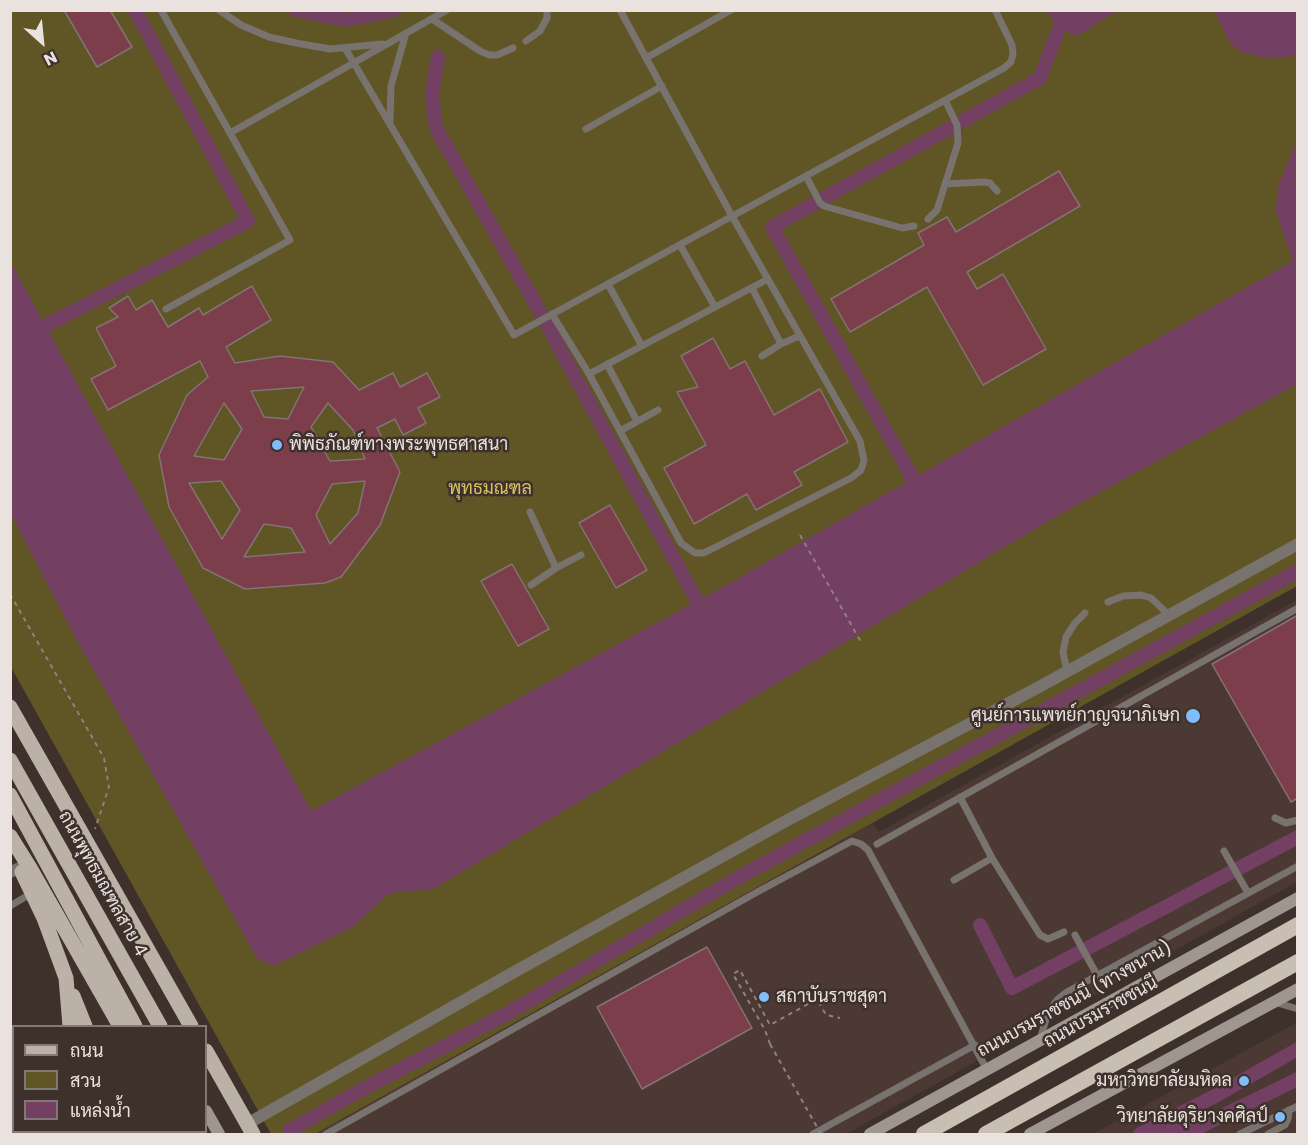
<!DOCTYPE html>
<meta charset="utf-8">
<style>
body{margin:0}
#map{position:relative;width:1308px;height:1145px;overflow:hidden;background:#3e312c;font-family:Poppins,Sarabun,sans-serif}
canvas{display:block}
.frame{position:absolute;inset:0;border:12px solid #eae2df;pointer-events:none}
.legend{position:absolute;left:12px;top:1025px;width:195px;height:108px;box-sizing:border-box;background:#3e312c;border:2px solid #837874;margin:0;padding:8px 10px;list-style:none;font-size:18px;color:#eae2df}
.legend li{display:flex;align-items:center;gap:12px;height:30px}
.legend b{width:30px;border:2px solid #837874}
.north{position:absolute;left:12px;top:12px;width:60px;height:60px;-webkit-text-stroke:4px #3e312c;paint-order:stroke;rotate:153deg;font-size:16px;font-weight:700;line-height:24px;text-align:center;color:#eae2df}
.north::after{content:'';display:block;margin:auto;width:21px;height:27px;background:#eae2df;clip-path:polygon(50% 0,100% 100%,50% 72%,0 100%)}
</style>
<div id="map">
<canvas width="1308" height="1145"></canvas>
<div class="frame"></div>
<ul class="legend">
<li><b style="height:8px;background:#bbb1a7"></b>ถนน</li>
<li><b style="height:16px;background:#5f5525"></b>สวน</li>
<li><b style="height:16px;background:#734064"></b>แหล่งน้ำ</li>
</ul>
<div class="north">N</div>
</div>
<script>
const g = document.querySelector('canvas').getContext('2d');
g.lineJoin = 'round';
function paint(path, color) {
  g.fillStyle = color;
  g.fill(path, 'evenodd');
}
function poly(rows) {
  const path = new Path2D();
  for (const r of rows) {
    path.moveTo(r[0], r[1]);
    for (let i = 2; i < r.length; i += 2) path.lineTo(r[i], r[i + 1]);
  }
  return path;
}
function trace(path, color, width, dash) {
  g.strokeStyle = color;
  g.lineWidth = width;
  g.lineCap = dash ? 'butt' : 'round';
  g.setLineDash(dash || []);
  g.stroke(path);
}
function label(font, color, halo, rows, align = 'center') {
  g.font = font + ' Poppins,Sarabun,sans-serif';
  g.lineWidth = 5;
  g.setLineDash([]);
  g.textBaseline = 'middle';
  g.strokeStyle = halo;
  g.fillStyle = color;
  for (const [text, x, y, turn = 0] of rows) {
    g.save();
    g.translate(x, y);
    g.rotate((+turn || 0) * Math.PI / 180);
    g.textAlign = isNaN(turn) ? turn : align;
    if (halo) g.strokeText(text, 0, 0);
    g.fillText(text, 0, 0);
    g.restore();
  }
}
paint(poly([
 [1297,600,1297,882,846,1134,315,1134,873,823,879,832],
 [1297,1022,1297,1134,1093,1134,1289,1027]
]), '#4c3933');
paint(poly([
 [10,11,1297,11,1297,586,315,1134,271,1134,11,667]
]), '#5f5525');
paint(poly([
 [1046,11,1122,11,1112,14,1077,36,1059,28],
 [1214,11,1297,11,1297,56,1265,58,1241,52,1230,43],
 [1297,141,1297,384,1050,520,433,889,389,893,353,927,273,966,257,958,74,635,11,514,11,263,311,811,723,587,1293,261,1276,211,1278,186]
]), '#734064');
trace(poly([
 [296,10,347,20,395,10],
 [438,57,432,94,436,128,534,301,697,601],
 [45,326,248,221,135,10],
 [913,479,772,227,1040,78,1059,28],
 [980,925,1012,988,1298,837],
 [290,1130,363,1089,510,1012,734,880,1298,571],
 [1140,1134,1217,1095,1298,1049],
 [1162,1134,1189,1120],
 [1185,1134,1298,1079]
]), '#734064', 14);
const building = poly([
 [64,10,110,10,132,47,97,67,64,10],
 [1059,171,1080,206,967,272,977,289,1003,274,1046,349,983,385,927,287,850,332,831,299,924,245,918,233,947,217,956,232,1059,171],
 [252,286,271,320,226,347,235,363,280,356,333,362,359,390,393,373,400,387,427,373,440,397,418,408,426,423,403,435,395,419,377,428,400,472,380,525,341,577,325,583,245,589,203,568,169,507,159,455,187,395,208,377,200,361,108,410,91,379,116,366,96,328,118,317,109,308,128,296,136,310,152,300,168,327,199,308,203,315,252,286],
 [304,387,288,419,264,417,251,391,304,387],
 [224,403,242,429,224,460,194,456,224,403],
 [328,403,353,430,365,459,330,461,311,427,328,403],
 [221,481,240,510,222,539,189,483,221,481],
 [365,481,358,513,330,544,316,515,332,484,365,481],
 [264,524,291,528,305,552,244,557,264,524],
 [713,338,730,369,745,361,774,415,820,389,848,442,794,472,802,485,756,510,747,494,694,524,664,468,706,445,677,392,698,387,681,356,713,338],
 [610,505,647,570,616,588,579,523,610,505],
 [512,564,549,629,518,646,481,581,512,564],
 [1298,615,1298,798,1291,802,1212,664,1298,615],
 [707,947,752,1028,642,1089,597,1007,707,947]
]);
paint(building, '#7c3e4a');
trace(building, '#837375', 1.5);
trace(poly([
 [800,535,861,642],
 [10,594,104,758,109,787,95,829],
 [770,1044,765,1030,733,974,740,970,770,1025,817,999,826,1015,840,1018]
]), '#8d827e', 2, [4.5, 4.5]);
trace(poly([
 [161,10,290,240,166,309],
 [219,10,241,25,269,37,296,43,330,49,382,44],
 [432,19,480,51,489,55,497,55,513,48],
 [526,41,540,31,547,18,547,10],
 [345,48,514,335,1004,68,1011,62,1013,54,1012,45,995,10],
 [646,58,731,10],
 [390,121,391,86,406,33],
 [586,129,662,86],
 [230,133,447,10],
 [806,176,820,203,824,206,902,228,914,226],
 [945,184,984,182,990,183,997,191],
 [928,219,937,210,958,143,957,125,945,100],
 [680,245,715,307],
 [608,284,642,346],
 [752,288,781,344,799,336],
 [552,314,589,374,681,543,695,553,703,553,710,550,851,478,861,470,864,461,860,441,732,216,620,10],
 [762,356,781,344],
 [607,364,637,421],
 [589,374,768,279],
 [620,431,658,410],
 [530,512,556,568,531,585],
 [556,568,581,555],
 [1108,602,1123,596,1141,595,1151,598,1169,615],
 [1067,671,1063,652,1066,637,1075,623,1085,613],
 [1275,818,1286,823,1298,820],
 [877,844,1298,608],
 [1224,851,1248,893],
 [992,858,1040,935,1048,939,1064,932],
 [954,880,992,858,960,797],
 [10,906,32,893],
 [1075,935,1097,975],
 [1274,1002,1298,1009],
 [1040,1040,1048,1012,1058,999,1067,992,1298,866],
 [326,1134,759,891,852,841,861,844,868,850,987,1070],
 [813,1134,975,1045],
 [1240,1134,1298,1106],
 [1268,1134,1285,1125,1288,1119,1289,1110]
]), '#78736e', 7);
trace(poly([
 [10,872,20,868],
 [247,1124,507,976,784,822,1039,687,1298,544]
]), '#78736e', 12);
trace(poly([
 [206,1111,219,1134],
 [159,1134,176,1134],
 [870,1134,1298,898],
 [1030,1134,1298,989]
]), '#9e968f', 12);
trace(poly([
 [10,707,191,1026],
 [10,760,160,1026],
 [10,795,135,1026],
 [10,836,30,868,120,1026],
 [22,872,44,918,66,978,70,1026],
 [73,996,85,1026],
 [206,1051,253,1134],
 [137,1132,138,1134],
 [194,1132,195,1134],
 [62,1134,63,1132]
]), '#bbb1a7', 15);
trace(poly([
 [924,1134,1298,925],
 [986,1134,1298,962]
]), '#c8beb2', 16);
trace(poly([
 [770,1044,821,1134]
]), '#8d827e', 2, [4.5, 4.5]);
for (const [x, y, r, color] of [
 [277,445,6,"#81bdfa"],
 [1193,716,8,"#81bdfa"],
 [764,997,6,"#81bdfa"],
 [1244,1081,6,"#81bdfa"],
 [1280,1117,6,"#81bdfa"]
]) {
  const dot = new Path2D();
  dot.arc(x, y, r, 0, 2 * Math.PI);
  g.fillStyle = color;
  g.fill(dot);
  trace(dot, '#3e312c', 2);
}
label('18px', '#eae2df', '#3e312c', [
 ["พิพิธภัณฑ์ทางพระพุทธศาสนา",289,445,"left"],
 ["ศูนย์การแพทย์กาญจนาภิเษก",1180,716],
 ["สถาบันราชสุดา",776,997,"left"],
 ["มหาวิทยาลัยมหิดล",1232,1081],
 ["วิทยาลัยดุริยางคศิลป์",1268,1117]
], 'right');
label('18px', '#d5c265', '#3e312c', [
 ["พุทธมณฑล",490,489]
]);
label('18px', '#eae2df', '#3e312c', [
 ["ถนนพุทธมณฑลสาย 4",102,884,61],
 ["ถนนบรมราชชนนี (ทางขนาน)",1075,1000,-29],
 ["ถนนบรมราชชนนี",1101,1013,-29]
]);
</script>
